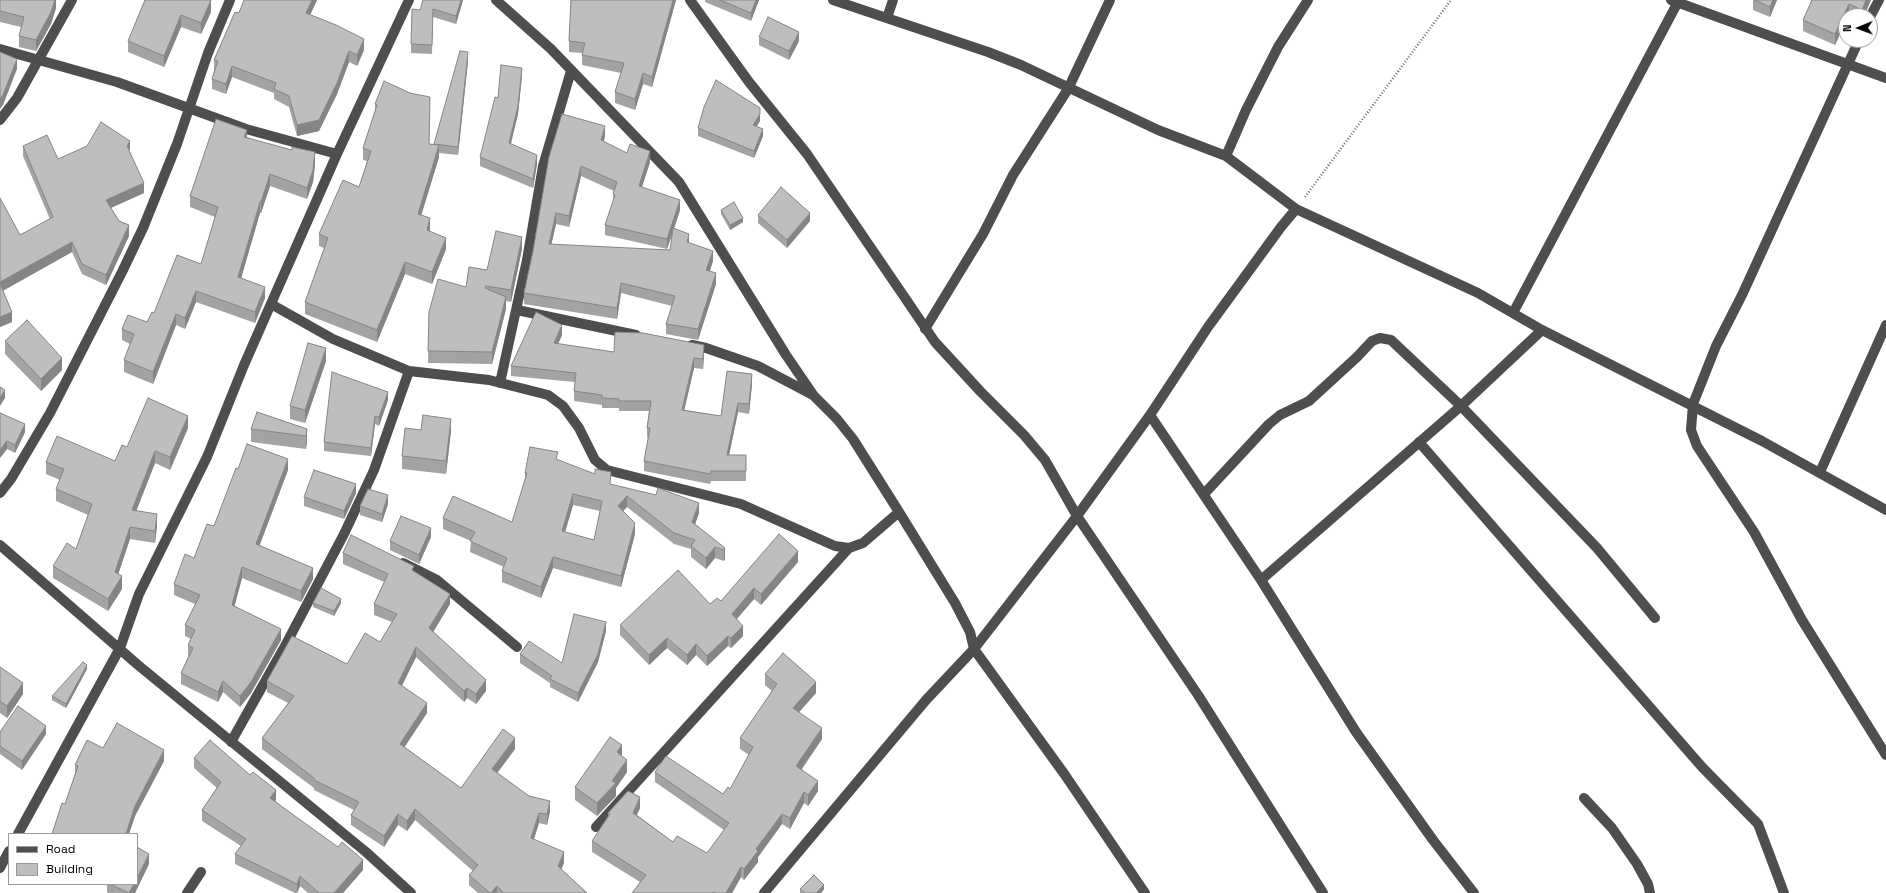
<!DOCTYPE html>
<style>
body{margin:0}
#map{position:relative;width:1886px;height:893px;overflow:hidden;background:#fff;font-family:"Space Grotesk",sans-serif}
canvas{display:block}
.legend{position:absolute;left:8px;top:833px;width:130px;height:52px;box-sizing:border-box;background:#fff;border:1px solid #999;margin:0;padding:5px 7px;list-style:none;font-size:12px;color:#000}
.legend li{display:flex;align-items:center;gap:8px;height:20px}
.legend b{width:20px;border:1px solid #999}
.north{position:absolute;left:1838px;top:8px;width:40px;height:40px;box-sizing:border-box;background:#fff;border:1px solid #999;border-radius:50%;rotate:269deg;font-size:11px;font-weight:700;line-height:16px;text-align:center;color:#000}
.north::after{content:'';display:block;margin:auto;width:14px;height:18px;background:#000;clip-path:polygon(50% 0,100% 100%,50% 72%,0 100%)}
</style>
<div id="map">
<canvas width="1886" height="893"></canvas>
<ul class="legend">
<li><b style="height:5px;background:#4e4e4e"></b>Road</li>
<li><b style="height:11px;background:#bebebe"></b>Building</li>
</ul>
<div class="north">N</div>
</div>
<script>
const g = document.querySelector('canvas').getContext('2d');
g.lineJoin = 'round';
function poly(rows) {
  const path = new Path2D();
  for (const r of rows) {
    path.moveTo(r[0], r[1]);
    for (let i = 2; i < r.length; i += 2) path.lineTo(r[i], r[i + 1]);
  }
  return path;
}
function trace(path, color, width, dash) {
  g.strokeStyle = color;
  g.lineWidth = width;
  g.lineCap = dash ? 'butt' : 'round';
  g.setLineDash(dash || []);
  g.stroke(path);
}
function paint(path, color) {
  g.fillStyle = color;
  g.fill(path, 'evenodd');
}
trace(poly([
 [1305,197,1451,0]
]), '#707070', 2.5, [1, 2]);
trace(poly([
 [496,0,551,49,679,182,786,355,814,396,837,419,853,439,899,512,955,603,970,632,974,649,1065,775,1145,893],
 [690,0,749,82,807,154,935,342,980,391,1024,435,1045,460,1077,516,1198,695,1323,893],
 [833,0,988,52,1021,65,1158,130,1226,156,1296,209,1478,293,1542,330,1762,441,1886,510],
 [1671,0,1886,78],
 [1870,17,1879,0],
 [887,18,893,0],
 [1859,40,1742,295,1716,346,1693,404,1691,430,1697,446,1754,532,1802,620,1886,755],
 [0,49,117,82,246,129,337,154],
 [0,120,17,98,72,0],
 [1226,156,1246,110,1278,47,1308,0],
 [271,304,333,339,409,371,489,380,548,395,563,406,579,428,595,460,607,470,741,504,817,538,835,546,849,548],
 [517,310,636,335],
 [1513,313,1679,0],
 [925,329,983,234,1013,175,1068,89,1110,0],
 [692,345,706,348,758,366,813,395],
 [500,383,527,260,543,166,571,71],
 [1150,415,1261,580,1356,732,1433,840,1474,893],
 [1419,442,1702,767,1758,824,1784,893],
 [1820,472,1886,325],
 [0,493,11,479,50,413,122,272,143,228,177,144,208,53,230,0],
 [1204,494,1269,424,1280,415,1309,401,1357,357,1372,341,1380,338,1391,340,1461,406,1597,548,1655,618],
 [0,545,138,665,366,852,411,893],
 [403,563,437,580,517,647],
 [1261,580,1461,406,1542,330],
 [231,742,285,646,344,534,374,470,409,371],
 [1584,798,1612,828,1637,864,1648,884,1650,893],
 [596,827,849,548,863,543,899,512],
 [18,834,120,648,139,594,207,457,244,365,337,154,409,0],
 [0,868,9,851],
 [187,893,201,872],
 [764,893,926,700,974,649,1077,516,1150,415,1208,327,1281,227,1296,209]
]), '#4e4e4e', 10);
paint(poly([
 [0,0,56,0,56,8,51,24,36,51,19,47,19,36,21,27,0,22],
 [145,0,211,12,201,34,181,27,164,67,128,52,128,41],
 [317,0,310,15,364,50,357,66,349,62,337,94,319,131,297,136,289,107,274,99,274,93,232,77,226,94,212,89,212,79,214,71,214,60,239,13],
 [463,0,456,24,433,17,432,54,411,53,411,44,420,10],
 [571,0,676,0,652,87,643,84,635,110,615,103,615,92,621,73,582,65,582,53,569,52,569,41],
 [705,0,759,0,751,21,705,2],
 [1753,0,1777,0,1770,17,1753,10],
 [1810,0,1871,0,1864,16,1852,16,1849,14,1835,45,1803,31,1803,20,1812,1],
 [759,37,799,41,789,60,759,45],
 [468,61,458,155,439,153,439,157,421,215,430,229,430,231,446,249,432,284,405,274,377,342,305,314,305,302,324,248,319,246,319,234,359,187,367,161,363,160,363,148,375,111,375,104,430,109,429,144,434,144],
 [522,76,518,114,510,144,537,164,533,188,480,166,480,157,498,98],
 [760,121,757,126,763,136,754,158,698,136,698,128],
 [247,137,315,164,313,182,307,199,270,186,261,213,260,213,241,278,265,298,255,323,196,302,185,329,176,325,153,384,124,372,124,360,130,344,122,340,122,329,147,322,154,313,201,264,215,217,190,207,190,196],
 [605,137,603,142,627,153,650,162,642,187,680,210,674,229,689,243,713,261,710,271,716,284,698,340,666,334,666,324,672,306,621,293,617,319,524,304,524,293,533,251,549,157],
 [581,176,614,191,613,194,613,202,605,225,605,235,667,249,672,235,670,250,551,245,556,224,569,227],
 [23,146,58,159,130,152,144,193,111,208,129,236,106,285,82,274,72,252,3,291,12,322,0,327,0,198,20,235,50,219,23,156],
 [721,210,743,222,730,230,721,214],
 [758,215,810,221,787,248,758,223],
 [522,249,511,302,506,301,506,309,492,364,428,363,429,312,466,287,487,270],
 [562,335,558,344,614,352,704,355,703,369,694,368,684,410,721,416,752,384,749,414,738,412,729,455,746,455,746,481,711,481,710,484,644,471,644,461,648,438,647,437,647,428,649,411,619,411,619,408,602,408,602,405,574,401,574,391,575,382,511,376,511,366],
 [5,341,62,370,41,391,5,354],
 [326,361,305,423,290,419,290,406],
 [388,400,379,426,375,424,371,456,324,451,324,442],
 [0,413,25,432,15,453,7,449,0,458],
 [188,428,170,470,155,463,136,511,157,526,155,543,130,539,118,574,122,589,108,611,53,578,53,566,76,549,88,515,56,501,56,489,60,480,46,474,46,462,115,461,127,447],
 [251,429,307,429,307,442,306,449,251,442],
 [421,430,451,431,446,474,402,469,402,456],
 [558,460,611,484,699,513,695,524,725,548,725,559,724,561,715,558,706,569,691,557,691,549,674,544,627,507,623,511,635,534,621,587,553,568,541,598,502,582,502,571,504,567,470,552,471,541,443,529,443,518,512,522,525,480,525,473],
 [573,505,600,511,594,540,565,532],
 [238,469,288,470,259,546,313,579,301,602,242,578,234,606,281,640,251,693,240,707,223,692,218,702,181,684,181,673,188,657,188,645,191,639,185,636,185,625,195,604,174,595,174,584,194,558,214,526],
 [356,493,344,519,304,506,304,497],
 [388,504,382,522,360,515,360,506],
 [431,537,419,564,390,550,390,541],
 [343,553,414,571,450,604,433,632,486,691,476,704,467,698,464,702,416,657,402,686,427,713,404,747,461,788,515,749,497,773,550,811,547,825,539,823,534,839,564,863,561,869,587,893,478,893,469,885,469,875,473,871,415,820,407,831,398,825,384,847,351,825,351,815,354,810,314,790,314,788,262,749,262,738,288,703,267,692,267,681,347,664,380,642,392,622,374,615,374,604,384,582,343,564],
 [798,562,761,605,754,599,737,619,743,636,731,648,728,646,707,666,696,655,687,665,667,648,649,665,620,635,620,625,710,604,721,601],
 [313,603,341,603,334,616,313,607],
 [606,631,598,662,578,702,550,687,550,683,520,663,520,654,562,663],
 [0,667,23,694,7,718,0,713],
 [87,669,66,708,52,700,52,696],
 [765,674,816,693,799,712,822,739,802,769,818,791,808,806,804,803,790,829,782,824,758,857,758,862,744,880,741,877,732,893,632,893,640,882,592,852,592,841,608,816,608,813,640,808,637,815,673,842,707,853,724,830,655,782,655,772,723,794,730,789,749,755,740,749,740,738,772,691,765,685],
 [0,732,46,734,22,770,0,754],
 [103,748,164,761,135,816,129,834,52,834,65,804,75,774,75,765],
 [622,756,627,772,616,788,616,796,597,816,575,800,575,787],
 [194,758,276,800,275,801,363,870,343,893,308,893,300,886,297,893,295,893,235,864,235,854,241,846,202,821,202,810,217,788,194,768],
 [149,864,135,893,108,893,107,892,107,884,137,884],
 [800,889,824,889,821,893,800,893]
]), '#a3a3a3');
paint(poly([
 [53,0,56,0,56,8,51,24,36,51,36,40],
 [211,0,211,12,201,34,201,23],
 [312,0,317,0,306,24,306,13],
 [461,0,463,0,456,24,456,16],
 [673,0,676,0,652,87,652,77],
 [756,0,759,0,751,21,751,13],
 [1773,0,1777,0,1770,17,1770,7],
 [1866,0,1871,0,1864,16,1862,16,1862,10],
 [1849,4,1849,14,1848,16,1846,16,1846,21,1835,45,1835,34],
 [181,15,181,27,164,67,164,56],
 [799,32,799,41,789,60,789,51],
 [364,39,364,50,357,66,357,55],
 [349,51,349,62,337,94,319,131,297,136,297,125],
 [468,52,468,61,458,155,458,147],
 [17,59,17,69,3,105,0,109,0,99],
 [232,66,232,77,226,94,226,84],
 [522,68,522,76,518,114,509,152,509,143],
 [643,73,643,84,635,110,635,99],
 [760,114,760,121,753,132,753,125],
 [605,126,605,137,601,151,601,140],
 [763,129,763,136,754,158,754,151],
 [247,130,247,141,244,137],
 [130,141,130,151,127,146],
 [439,145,439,157,418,226,418,214],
 [650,151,650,162,639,196,639,186],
 [315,152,315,164,313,182,307,199,307,188],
 [537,155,537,164,533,188,533,179],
 [581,166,581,176,569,227,569,216],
 [270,174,270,186,261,213,261,202],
 [144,183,144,193,106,210,106,200],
 [680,200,680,210,667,249,667,239],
 [260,202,260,213,238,289,238,277],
 [556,213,556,224,549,255,549,244],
 [810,213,810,221,787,248,787,240],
 [430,218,430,229,427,242,427,230],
 [743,218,743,222,730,230,730,225],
 [129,225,129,236,106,285,106,275],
 [689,234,689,245,687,242],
 [522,237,522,249,511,302,511,290],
 [446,238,446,249,432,284,432,272],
 [72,242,72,252,0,292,0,282],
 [713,251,713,261,706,281,706,270],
 [405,262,405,274,377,342,377,330],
 [716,273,716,284,698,340,698,329],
 [621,283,621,293,617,319,617,308],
 [265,287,265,298,255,323,255,312],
 [196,291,196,302,185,329,185,318],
 [506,297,506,309,492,364,492,352],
 [12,312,12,322,0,327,0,317],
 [176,314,176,325,153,384,153,372],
 [562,325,562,335,554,353,554,343],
 [704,345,704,355,703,369,703,359],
 [326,348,326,361,305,423,305,410],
 [62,358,62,370,41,391,41,379],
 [694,358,694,368,682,420,682,410],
 [752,374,752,384,749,414,749,404],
 [5,390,5,398,0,406,0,398],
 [388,392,388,400,379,426,379,417],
 [738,403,738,412,727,465,727,455],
 [188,416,188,428,170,470,170,457],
 [375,416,375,424,371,456,371,448],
 [451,419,451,431,446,474,446,461],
 [25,424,25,432,15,453,15,445],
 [307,429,307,442,306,449,306,436],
 [7,441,7,449,0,458,0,450],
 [155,451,155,463,132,522,132,510],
 [288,459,288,470,256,555,256,544],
 [356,484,356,493,344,519,344,511],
 [573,494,573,505,562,542,562,531],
 [388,495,388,504,382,522,382,514],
 [627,496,627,507,618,516,618,506],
 [699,503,699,513,692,533,692,522],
 [157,514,157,526,155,543,155,531],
 [635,523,635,534,621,587,621,576],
 [130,527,130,539,115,584,115,572],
 [431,528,431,537,419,564,419,555],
 [715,547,715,558,706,569,706,558],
 [725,548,725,559,724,561,724,550],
 [798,551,798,562,761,605,761,594],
 [553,557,553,568,541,598,541,587],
 [242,567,242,578,232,616,232,605],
 [313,568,313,579,301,602,301,591],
 [122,576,122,589,108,611,108,599],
 [754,588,754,599,732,624,732,614],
 [450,594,450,604,429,639,429,628],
 [341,599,341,603,334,616,334,611],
 [606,622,606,631,598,662,578,702,578,693],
 [743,626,743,636,731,648,731,638],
 [281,629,281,640,251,693,240,707,240,696],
 [728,636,728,646,707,666,707,656],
 [667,638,667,648,649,665,649,655],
 [696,644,696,655,687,665,687,655],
 [416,647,416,657,398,693,398,683],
 [87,665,87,669,66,708,66,704],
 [486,680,486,691,476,704,476,694],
 [223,681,223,692,218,702,218,692],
 [816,682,816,693,793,719,793,708],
 [23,683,23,694,7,718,7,706],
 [467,688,467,698,464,702,464,691],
 [427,703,427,713,400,754,400,744],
 [46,726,46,734,22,770,22,761],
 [822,728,822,739,796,777,796,766],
 [515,738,515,749,492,780,492,769],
 [622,745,622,758,617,752],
 [164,750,164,761,135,816,129,834,126,834,135,806],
 [627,760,627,772,616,788,616,796,597,816,597,803],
 [818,781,818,791,808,806,808,795],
 [276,790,276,800,270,808,270,798],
 [804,792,804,803,790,829,790,818],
 [640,797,640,808,633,823,633,813],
 [550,801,550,811,547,825,547,814],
 [415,809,415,820,407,831,407,821],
 [539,813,539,823,531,848,531,838],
 [398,814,398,825,384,847,384,836],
 [782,814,782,824,758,857,758,862,744,880,744,869,756,849],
 [564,852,564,863,558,877,558,866],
 [149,854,149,864,135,893,129,893,134,884,137,884,137,878],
 [363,860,363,870,343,893,334,893],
 [741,867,741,877,732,893,726,893],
 [300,876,300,886,297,893,297,884],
 [824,885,824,889,821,893,816,893],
 [497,886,497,893,491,893]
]), '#858585');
const building = poly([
 [0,0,55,0,51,12,36,40,19,36,24,17,0,11,0,0],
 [145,0,211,0,201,23,181,15,164,56,128,41,145,0],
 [244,0,312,0,306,13,336,25,364,39,357,55,349,51,337,83,319,120,297,125,289,96,274,89,276,83,232,66,226,84,212,79,218,61,214,60,235,12,239,13,244,0],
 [423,0,461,0,456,16,433,9,432,45,411,44,412,9,420,10,423,0],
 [571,0,673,0,652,77,643,73,635,99,615,92,624,63,582,55,585,43,569,41,571,0],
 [720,0,756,0,751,13,720,0],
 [1755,0,1773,0,1770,7,1755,0],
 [1812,0,1866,0,1862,10,1849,4,1835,34,1803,20,1812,0],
 [768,17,799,32,789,51,759,37,768,17],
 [460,51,468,52,458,147,434,144,460,51],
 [0,52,17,59,3,95,0,99,0,52],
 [501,65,522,68,518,106,509,143,537,155,533,179,480,157,495,97,498,98,501,65],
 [716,80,760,108,760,114,753,125,763,129,754,151,698,128,704,107,716,80],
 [384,81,410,93,430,97,429,144,439,145,418,214,430,218,427,230,446,238,432,272,405,262,377,330,305,302,328,238,319,234,343,180,359,187,371,151,363,148,377,105,375,104,384,81],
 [562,114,605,126,601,140,627,153,630,144,650,151,639,186,680,200,667,239,605,225,615,195,613,194,617,182,581,166,569,216,556,213,549,244,670,250,673,228,689,234,687,242,713,251,706,270,716,273,698,329,666,324,675,296,621,283,617,308,524,293,533,251,549,157,562,114],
 [216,119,247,130,244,137,292,150,292,147,315,152,313,170,307,188,270,174,261,202,260,202,238,277,265,287,255,312,196,291,185,318,176,314,153,372,124,360,134,334,122,329,128,315,147,322,152,312,154,313,177,255,201,264,218,207,190,196,216,119],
 [101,122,130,141,127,146,144,183,106,200,119,221,129,225,106,275,82,264,72,242,0,282,0,198,20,235,53,217,23,146,47,135,58,159,87,146,101,122],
 [781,187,810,213,787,240,758,215,781,187],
 [734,202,743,218,730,225,721,210,734,202],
 [496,231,522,237,511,290,486,286,485,288,506,297,492,352,428,351,429,312,438,279,466,287,469,267,487,270,496,231],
 [0,284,12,312,0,317,0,284],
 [536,312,562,325,554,343,614,352,615,332,643,333,704,345,703,359,694,358,682,410,721,416,727,371,752,374,749,404,738,403,727,455,746,455,746,471,711,471,710,474,644,461,650,428,647,428,651,401,619,401,619,399,602,398,602,395,574,391,576,373,511,366,536,312],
 [27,320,62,358,41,379,5,341,27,320],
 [308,343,326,348,305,410,290,406,308,343],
 [332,372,388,392,379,417,375,416,371,448,324,442,332,372],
 [0,387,5,390,0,398,0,387],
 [148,398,188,416,170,457,155,451,132,510,157,514,155,531,130,527,115,572,122,576,108,599,53,566,67,543,76,549,92,504,56,489,64,469,46,462,57,436,115,461,122,445,127,447,148,398],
 [257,412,307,429,306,436,251,429,257,412],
 [0,413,25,424,15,445,7,441,0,450,0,413],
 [423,415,451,419,446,461,402,456,405,428,421,430,423,415],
 [247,444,288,459,256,544,313,568,301,591,242,567,232,605,281,629,251,682,240,696,223,681,218,692,181,673,193,648,188,645,195,630,185,625,200,595,174,584,185,554,194,558,207,524,214,526,236,468,238,469,247,444],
 [530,447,558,452,556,459,595,474,595,469,611,472,610,484,656,495,658,488,699,503,692,522,725,548,724,550,715,547,706,558,691,546,695,540,674,533,627,496,618,506,635,523,621,576,553,557,541,587,502,571,507,558,470,541,475,532,443,518,453,496,512,522,527,473,525,473,530,447],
 [573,494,602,501,594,540,562,531,573,494],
 [314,470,356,484,344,511,304,497,314,470],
 [368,489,388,495,382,514,360,506,368,489],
 [401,516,431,528,419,555,390,541,401,516],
 [779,534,798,551,761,594,754,588,732,614,743,626,731,638,728,636,707,656,696,644,687,655,667,638,649,655,620,625,678,570,710,604,717,598,721,601,779,534],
 [351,535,414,566,412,570,450,594,429,628,486,680,476,694,467,688,464,691,416,647,398,683,427,703,400,744,461,788,503,729,515,738,492,769,529,796,550,801,547,814,539,813,531,838,564,852,558,866,587,893,504,893,497,886,491,893,490,893,469,875,478,865,415,809,407,821,398,814,384,836,351,815,359,802,314,780,314,778,262,738,294,696,267,681,292,636,347,664,365,633,380,642,397,614,374,604,388,574,343,553,351,535],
 [321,588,341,599,334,611,313,603,321,588],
 [574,614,606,622,598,654,578,693,550,679,552,676,520,654,529,641,562,663,574,614],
 [783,653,816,682,793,708,822,728,796,766,818,781,808,795,804,792,790,818,782,814,756,849,758,851,744,869,741,867,726,893,716,893,713,892,712,893,632,893,646,875,592,841,610,814,608,813,628,791,640,797,633,813,673,842,677,836,707,853,729,823,655,772,666,756,723,794,728,787,730,789,753,747,740,738,777,684,765,674,783,653],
 [83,662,87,665,66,704,52,696,83,662],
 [0,667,23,683,7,706,0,701,0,667],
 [18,706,46,726,22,761,0,746,0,732,18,706],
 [117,723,164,750,135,806,126,834,52,834,62,803,65,804,78,766,75,765,87,740,103,748,117,723],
 [610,737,622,745,617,752,627,760,612,781,616,783,597,803,575,787,610,737],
 [210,740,250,775,253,772,276,790,270,798,338,847,342,842,363,860,334,893,319,893,300,876,297,884,235,854,246,839,202,810,221,782,194,758,210,740],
 [137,847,149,854,137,878,137,847],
 [814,875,824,885,816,893,805,893,800,889,814,875],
 [110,884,134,884,129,893,110,884]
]);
paint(building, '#bebebe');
trace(building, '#858585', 1);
</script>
